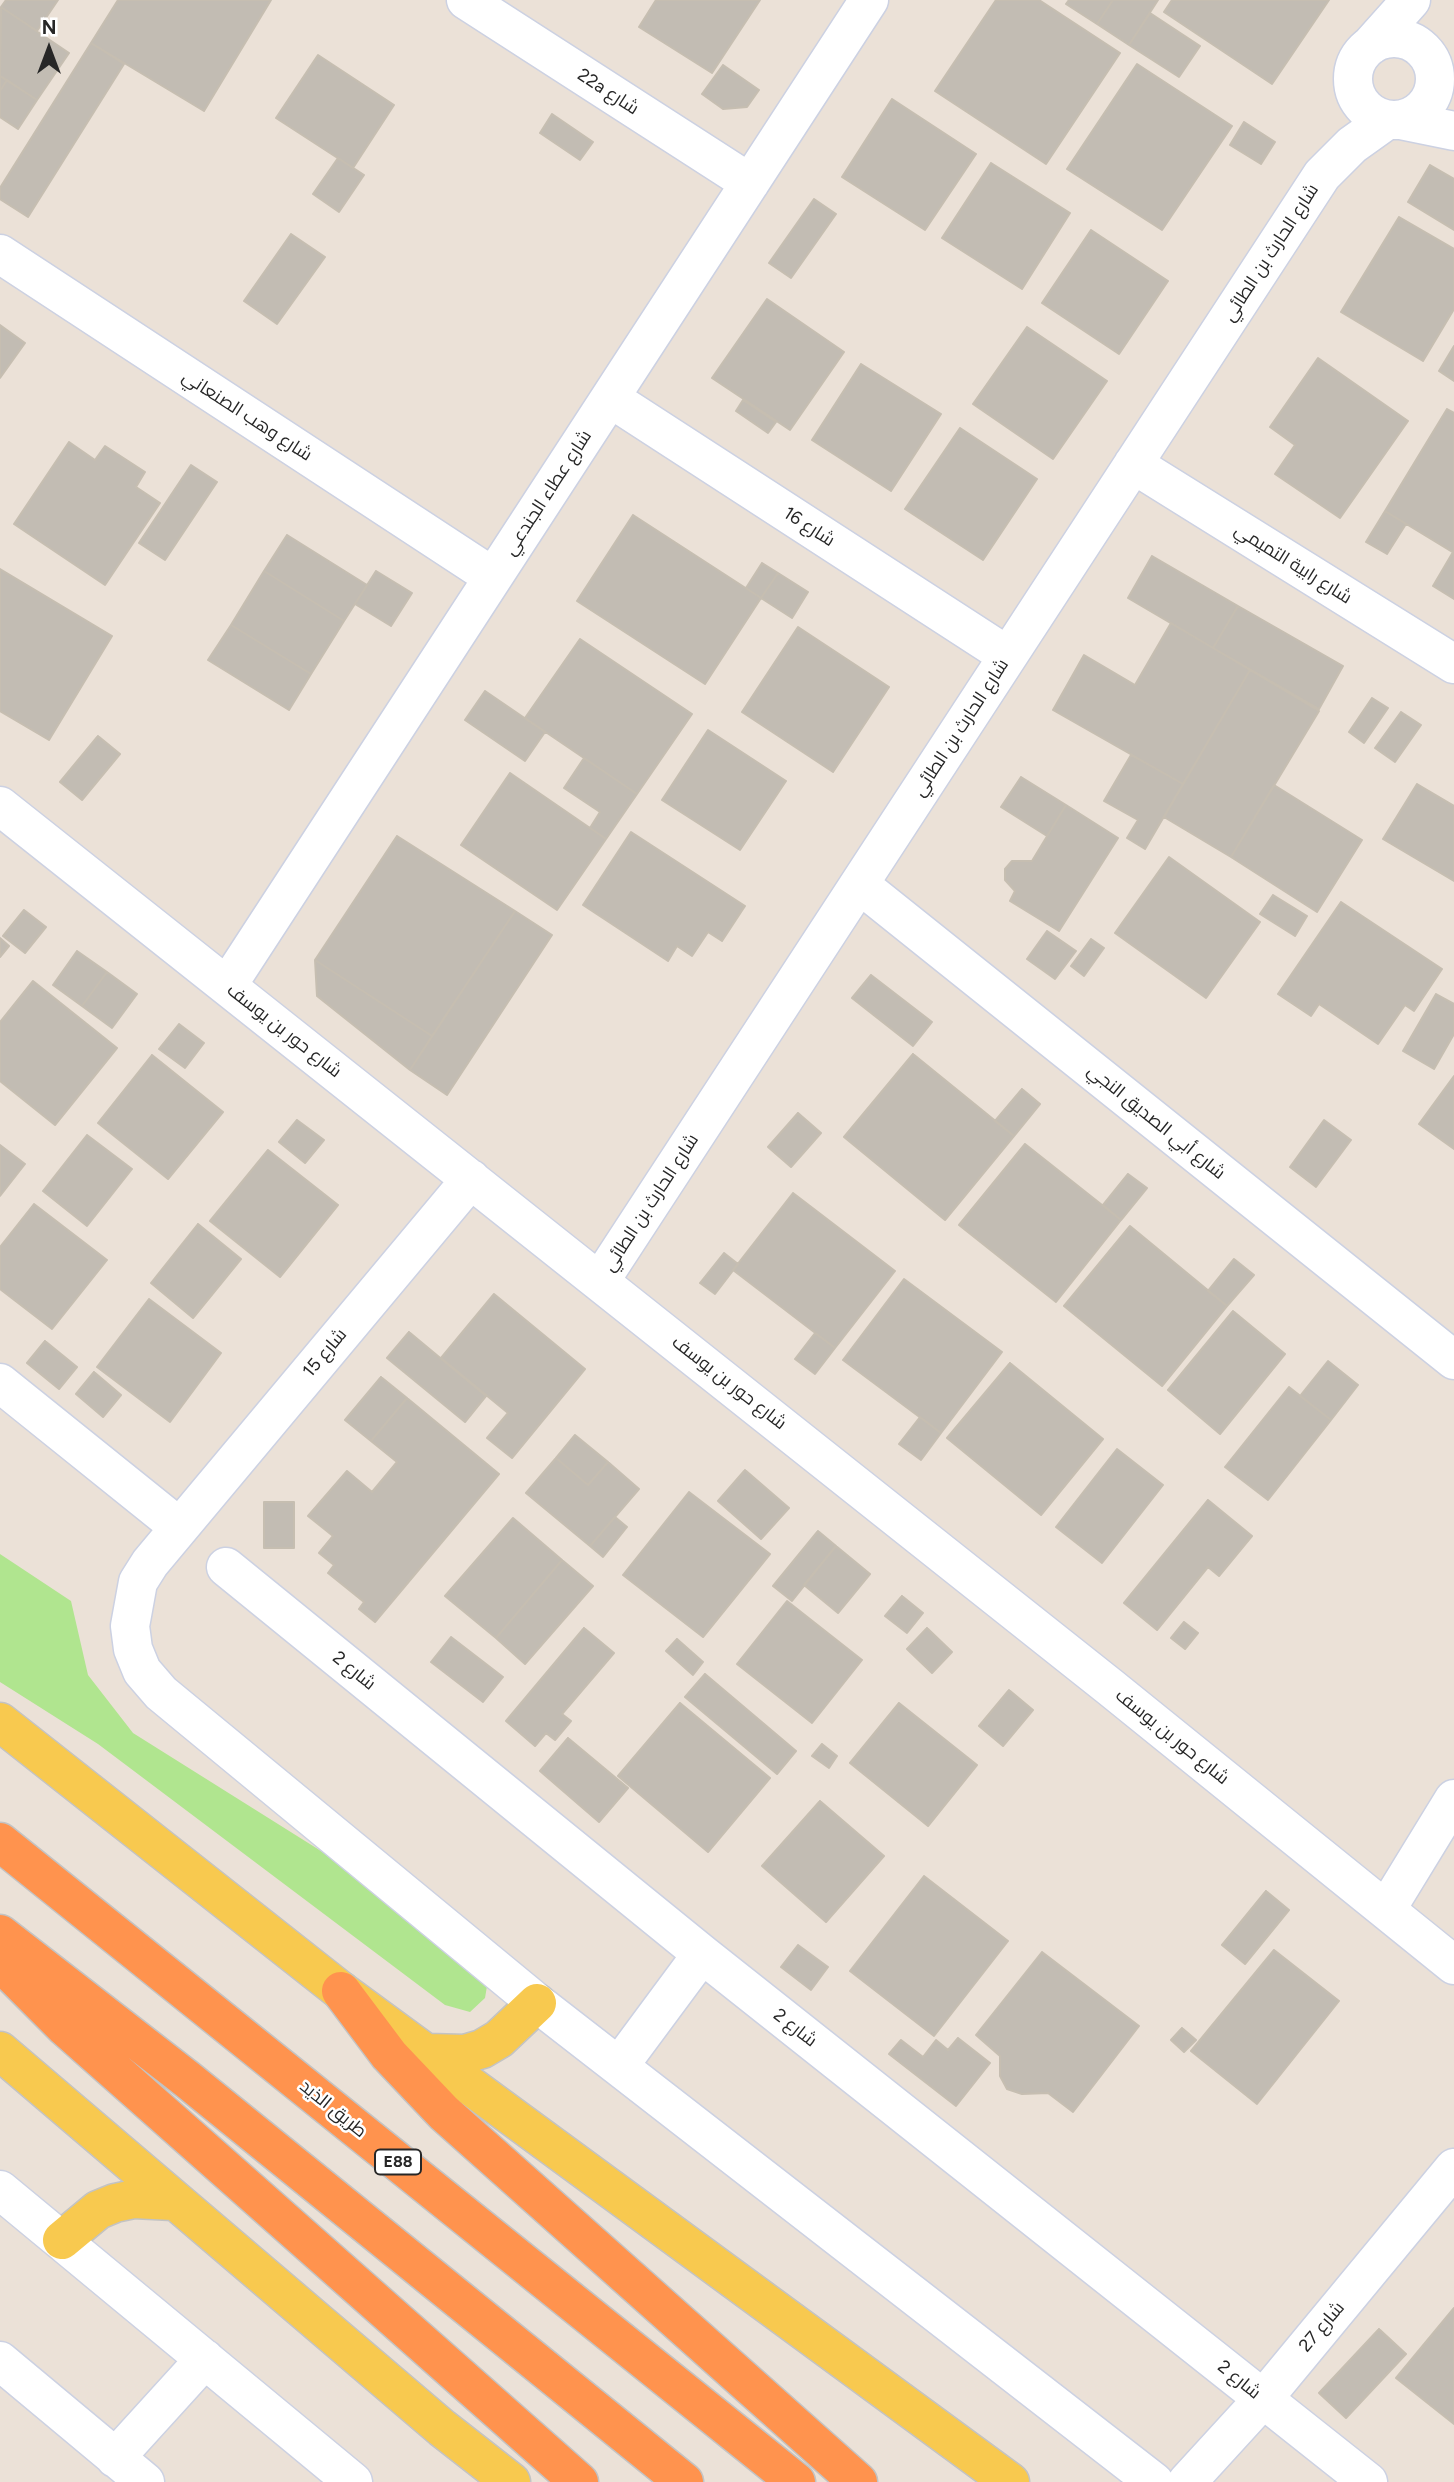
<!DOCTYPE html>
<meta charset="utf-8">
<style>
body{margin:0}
#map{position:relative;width:1454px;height:2482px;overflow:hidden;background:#ebe1d7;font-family:Figtree,sans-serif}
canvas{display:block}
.north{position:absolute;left:14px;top:14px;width:70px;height:70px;-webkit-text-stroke:5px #fff;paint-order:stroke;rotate:0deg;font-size:19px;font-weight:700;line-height:28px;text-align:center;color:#272727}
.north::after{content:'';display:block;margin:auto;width:24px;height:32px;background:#272727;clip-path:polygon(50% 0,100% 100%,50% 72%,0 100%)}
</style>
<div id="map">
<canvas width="1454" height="2482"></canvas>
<div class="north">N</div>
</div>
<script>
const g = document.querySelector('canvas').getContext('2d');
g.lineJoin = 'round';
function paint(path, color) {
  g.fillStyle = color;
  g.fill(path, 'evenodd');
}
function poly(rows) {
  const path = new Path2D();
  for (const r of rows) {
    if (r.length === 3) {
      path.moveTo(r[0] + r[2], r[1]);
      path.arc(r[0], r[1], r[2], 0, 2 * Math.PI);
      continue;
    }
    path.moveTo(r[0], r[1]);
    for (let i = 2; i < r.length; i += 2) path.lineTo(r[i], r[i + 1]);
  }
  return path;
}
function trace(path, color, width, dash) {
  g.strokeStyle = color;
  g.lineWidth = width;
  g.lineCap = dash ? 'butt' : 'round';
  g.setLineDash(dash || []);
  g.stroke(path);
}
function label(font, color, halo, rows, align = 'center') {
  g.font = font + ' Figtree,Cairo,sans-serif';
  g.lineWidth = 5;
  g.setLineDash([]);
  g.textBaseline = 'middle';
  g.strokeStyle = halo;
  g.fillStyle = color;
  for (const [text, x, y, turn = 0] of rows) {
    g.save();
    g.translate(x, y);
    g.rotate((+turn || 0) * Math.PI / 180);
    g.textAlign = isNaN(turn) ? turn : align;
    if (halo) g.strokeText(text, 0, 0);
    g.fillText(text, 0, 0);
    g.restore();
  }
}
paint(poly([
 [0,1554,71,1601,88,1675,133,1733,321,1851,478,1961,488,1980,485,1998,470,2012,445,2005,98,1744,0,1682]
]), '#b0e58f');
const building = poly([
 [6,0,58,0,37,31,1,7,6,0],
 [118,0,271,0,204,111,91,43,118,0],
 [656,0,760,0,712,73,639,27,656,0],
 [996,0,1039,0,1120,53,1046,164,935,91,996,0],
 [1069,0,1113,0,1097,24,1066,4,1069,0],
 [1113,0,1158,0,1129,45,1097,24,1113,0],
 [1172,0,1329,0,1272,84,1164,12,1172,0],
 [1,7,69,53,37,100,0,76,1,7],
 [1150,13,1200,46,1179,77,1129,45,1150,13],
 [91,43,124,64,28,217,0,199,0,188,91,43],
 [318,55,394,105,353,168,276,118,318,55],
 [1137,64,1232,126,1162,230,1067,169,1137,64],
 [723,65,759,90,747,107,723,109,702,94,723,65],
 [0,76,7,80,0,91,0,76],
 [7,80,37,100,18,129,0,117,0,91,7,80],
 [892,99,976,154,925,230,842,177,892,99],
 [552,114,593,142,580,160,540,133,552,114],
 [1244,122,1275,142,1261,164,1230,145,1244,122],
 [338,158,364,175,339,212,313,194,338,158],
 [991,163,1070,213,1022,289,942,238,991,163],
 [1430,165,1454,179,1454,230,1408,202,1430,165],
 [814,199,836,214,791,278,769,263,814,199],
 [1399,217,1454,249,1454,309,1423,361,1341,312,1399,217],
 [1091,230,1168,281,1119,354,1042,303,1091,230],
 [291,234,325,257,277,324,244,301,291,234],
 [767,299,844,352,790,430,712,378,767,299],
 [0,325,25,343,0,378,0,325],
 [1027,327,1107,381,1053,459,973,404,1027,327],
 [1454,346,1454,381,1439,371,1454,346],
 [1318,358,1408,421,1340,518,1275,474,1295,445,1270,427,1318,358],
 [861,364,941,414,891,491,812,440,861,364],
 [743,400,776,422,768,433,736,411,743,400],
 [1447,409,1454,413,1454,553,1385,511,1447,409],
 [960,428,1037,479,983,560,905,509,960,428],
 [69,442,95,460,105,446,145,472,136,487,160,503,105,585,14,524,69,442],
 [191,465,217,482,165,560,139,543,191,465],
 [1385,511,1406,524,1387,554,1366,542,1385,511],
 [633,515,761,598,705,684,577,601,633,515],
 [287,535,367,585,344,621,264,571,287,535],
 [1453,552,1454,553,1454,599,1433,586,1453,552],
 [1152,556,1238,606,1213,648,1128,598,1152,556],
 [762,563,778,573,761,598,746,588,762,563],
 [0,569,112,636,49,740,0,711,0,569],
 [264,571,344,621,311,674,231,625,264,571],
 [376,571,412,593,391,626,355,604,376,571],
 [778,573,808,592,792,618,761,598,778,573],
 [1238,606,1343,666,1319,709,1213,648,1238,606],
 [1171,623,1250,670,1183,784,1053,710,1084,655,1135,685,1171,623],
 [231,625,311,674,289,710,208,660,231,625],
 [798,627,889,687,833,772,742,712,798,627],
 [580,639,692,714,637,794,525,718,580,639],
 [1250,670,1319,711,1231,857,1164,817,1250,670],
 [485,691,545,732,525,761,465,720,485,691],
 [1372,698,1388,708,1364,743,1349,732,1372,698],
 [1401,712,1421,725,1395,762,1375,748,1401,712],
 [708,730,786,781,740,850,662,800,708,730],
 [98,736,120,754,82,800,60,782,98,736],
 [1131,755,1183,784,1145,849,1127,838,1138,820,1104,801,1131,755],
 [584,758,637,794,606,839,590,828,600,812,564,788,584,758],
 [510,773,606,839,557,910,461,845,510,773],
 [1021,777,1066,805,1047,836,1001,807,1021,777],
 [1417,784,1454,806,1454,881,1383,839,1417,784],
 [1274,785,1362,840,1317,912,1231,857,1274,785],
 [1066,805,1118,838,1059,931,1010,901,1015,891,1005,880,1005,869,1012,861,1032,861,1066,805],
 [631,832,745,906,722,941,708,932,692,956,677,946,668,961,583,905,631,832],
 [397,836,515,911,432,1036,315,960,397,836],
 [1169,857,1260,922,1206,998,1115,933,1169,857],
 [1273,895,1307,916,1295,936,1260,914,1273,895],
 [1341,902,1442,969,1414,1011,1405,1005,1378,1044,1319,1004,1311,1016,1278,994,1341,902],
 [24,910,46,927,25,953,3,936,24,910],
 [515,911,552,935,447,1095,410,1070,515,911],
 [1047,931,1076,951,1055,979,1027,959,1047,931],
 [0,938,9,946,0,957,0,938],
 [1091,939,1104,948,1084,976,1071,966,1091,939],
 [77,951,107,972,82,1006,53,985,77,951],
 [315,960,432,1036,410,1070,317,996,315,960],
 [107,972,137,994,112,1028,82,1006,107,972],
 [871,975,932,1022,913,1046,852,998,871,975],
 [33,981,117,1048,55,1125,0,1081,0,1022,33,981],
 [1436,994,1454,1004,1454,1034,1434,1069,1403,1051,1436,994],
 [179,1024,204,1043,185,1068,159,1049,179,1024],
 [913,1054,1014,1136,945,1220,844,1137,913,1054],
 [152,1055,223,1112,168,1179,98,1123,152,1055],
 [1454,1076,1454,1149,1419,1124,1454,1076],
 [1022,1089,1040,1104,1014,1136,995,1121,1022,1089],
 [798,1113,821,1133,791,1167,768,1147,798,1113],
 [297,1120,324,1140,305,1163,279,1142,297,1120],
 [1324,1120,1351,1140,1316,1187,1290,1167,1324,1120],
 [87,1135,132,1169,87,1226,43,1191,87,1135],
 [1025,1144,1121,1220,1056,1302,959,1225,1025,1144],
 [0,1145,25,1164,0,1196,0,1145],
 [268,1150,338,1205,280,1277,210,1221,268,1150],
 [1128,1174,1147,1188,1121,1220,1103,1205,1128,1174],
 [793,1193,895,1271,835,1348,733,1270,793,1193],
 [34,1204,107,1260,52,1329,0,1289,0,1247,34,1204],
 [198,1224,241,1259,193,1318,151,1283,198,1224],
 [1130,1226,1227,1306,1162,1386,1064,1306,1130,1226],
 [724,1253,738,1264,715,1294,700,1283,724,1253],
 [1234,1259,1254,1275,1227,1306,1208,1291,1234,1259],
 [904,1279,1002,1352,941,1433,843,1360,904,1279],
 [494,1294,585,1369,512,1458,487,1438,508,1413,441,1358,494,1294],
 [149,1299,221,1353,170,1422,97,1367,149,1299],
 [1233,1311,1285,1354,1220,1434,1168,1390,1233,1311],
 [409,1332,486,1396,465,1422,387,1358,409,1332],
 [815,1333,835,1348,815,1374,795,1359,815,1333],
 [45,1341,77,1367,59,1389,27,1363,45,1341],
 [1328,1361,1358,1385,1331,1420,1300,1396,1328,1361],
 [1010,1363,1103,1439,1041,1515,947,1438,1010,1363],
 [94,1372,121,1395,103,1417,76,1394,94,1372],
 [381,1377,407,1398,371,1441,345,1420,381,1377],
 [1289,1387,1331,1420,1268,1500,1225,1467,1289,1387],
 [407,1398,499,1474,375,1622,359,1609,364,1602,328,1573,334,1565,319,1553,333,1536,308,1516,347,1471,372,1492,397,1462,371,1441,407,1398],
 [920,1417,941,1433,921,1460,899,1444,920,1417],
 [575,1435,608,1462,588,1485,556,1458,575,1435],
 [1117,1449,1163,1485,1102,1563,1056,1527,1117,1449],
 [556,1458,588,1485,608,1462,639,1489,590,1546,526,1493,556,1458],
 [745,1470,789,1508,761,1539,718,1501,745,1470],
 [689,1492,770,1554,703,1637,623,1575,689,1492],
 [1208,1500,1252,1536,1219,1576,1208,1567,1157,1630,1124,1603,1208,1500],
 [264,1502,294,1502,294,1548,264,1548,264,1502],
 [615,1517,627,1527,603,1557,590,1546,615,1517],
 [513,1518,562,1560,496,1638,445,1596,513,1518],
 [818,1531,836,1546,792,1601,773,1586,818,1531],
 [836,1546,870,1574,838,1613,804,1585,836,1546],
 [562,1560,593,1586,525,1664,496,1638,562,1560],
 [902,1596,923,1613,907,1633,885,1616,902,1596],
 [787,1601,862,1660,812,1723,737,1664,787,1601],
 [1184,1622,1198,1633,1185,1649,1171,1638,1184,1622],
 [584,1628,614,1653,562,1714,571,1721,555,1740,546,1733,535,1746,506,1721,584,1628],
 [927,1628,952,1652,932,1673,907,1649,927,1628],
 [451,1637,503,1677,483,1702,431,1662,451,1637],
 [677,1639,703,1662,693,1675,666,1651,677,1639],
 [705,1674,796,1751,777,1774,685,1697,705,1674],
 [1009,1690,1033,1710,1003,1746,979,1726,1009,1690],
 [680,1703,770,1778,708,1852,618,1776,680,1703],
 [899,1703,977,1765,928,1826,850,1763,899,1703],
 [568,1738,628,1788,599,1822,540,1771,568,1738],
 [822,1744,837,1756,829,1768,812,1756,822,1744],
 [820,1801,884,1856,826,1922,762,1866,820,1801],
 [924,1876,1008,1941,934,2036,850,1971,924,1876],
 [1266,1891,1289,1910,1245,1964,1222,1945,1266,1891],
 [798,1945,828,1967,811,1990,781,1967,798,1945],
 [1274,1950,1339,2001,1257,2104,1191,2051,1274,1950],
 [1042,1952,1139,2026,1073,2112,1048,2093,1022,2094,1007,2089,1000,2076,1000,2056,976,2035,1042,1952],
 [1182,2028,1196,2040,1184,2052,1171,2040,1182,2028],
 [958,2038,990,2063,956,2106,889,2054,901,2040,923,2057,936,2040,948,2050,958,2038],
 [1454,2308,1454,2424,1396,2378,1454,2308],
 [1379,2329,1406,2354,1346,2418,1319,2393,1379,2329]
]);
paint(building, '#c2bcb3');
trace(building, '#c6beb1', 2);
const minor = poly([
 [466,0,750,183],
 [1394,79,41],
 [1370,46,1411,0],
 [1400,120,1454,131],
 [0,254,493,577],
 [610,398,1008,656],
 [1133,464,1454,664],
 [0,806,1110,1687,1454,1965],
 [859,884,1454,1360],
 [227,986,869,0],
 [471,1179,150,1563,138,1582,130,1626,133,1649,142,1671,161,1693,537,2003,1154,2482],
 [600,1281,1322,175,1352,145,1387,120],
 [0,1383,179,1527],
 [226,1567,702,1954,1368,2482],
 [1386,1910,1454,1799],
 [619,2066,702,1954],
 [0,2190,353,2482],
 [0,2361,145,2482],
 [115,2458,205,2359],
 [1187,2482,1263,2399,1454,2168]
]);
const major = poly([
 [0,1722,341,1991,1010,2482],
 [0,2051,442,2428,511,2482],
 [428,2053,465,2054,482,2049,499,2039,537,2003],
 [62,2240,98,2210,115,2203,134,2199,173,2201]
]);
const highway = poly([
 [0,1842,796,2482],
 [0,1934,188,2080,684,2482],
 [0,1962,65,2027,579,2482],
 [341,1991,389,2055,444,2113,858,2482]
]);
trace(minor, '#ccd1e2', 41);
trace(major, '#c3c3c3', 41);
trace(highway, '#c3c3c3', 41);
trace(minor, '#fff', 38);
trace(major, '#f8c94f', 38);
trace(highway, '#ff934e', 38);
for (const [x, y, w] of [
 [398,2162,46]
]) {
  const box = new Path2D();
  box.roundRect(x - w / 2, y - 12.5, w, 25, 5);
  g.fillStyle = '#fff';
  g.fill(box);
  trace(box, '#272727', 2);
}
label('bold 16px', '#272727', null, [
 ["E88",398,2162]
]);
label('18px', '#272727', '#fff', [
 ["22a شارع",608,92,33],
 ["شارع الحارث بن الطائي",1271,253,-57],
 ["شارع وهب الصنعاني",247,416,33],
 ["شارع عطاء الجندعي",548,493,-57],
 ["شارع 16",809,527,33],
 ["شارع رابية التميمي",1293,564,32],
 ["شارع الحارث بن الطائي",961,728,-57],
 ["شارع حور بن يوسف",284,1031,38],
 ["شارع أبي الصديق النجي",1156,1122,39],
 ["شارع الحارث بن الطائي",651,1203,-57],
 ["شارع 15",325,1353,-50],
 ["شارع حور بن يوسف",729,1383,38],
 ["شارع 2",354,1671,39],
 ["شارع حور بن يوسف",1172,1737,39],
 ["شارع 2",795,2028,38],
 ["طريق الذيد",333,2109,39],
 ["شارع 27",1322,2327,-50],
 ["شارع 2",1239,2380,39]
]);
</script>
